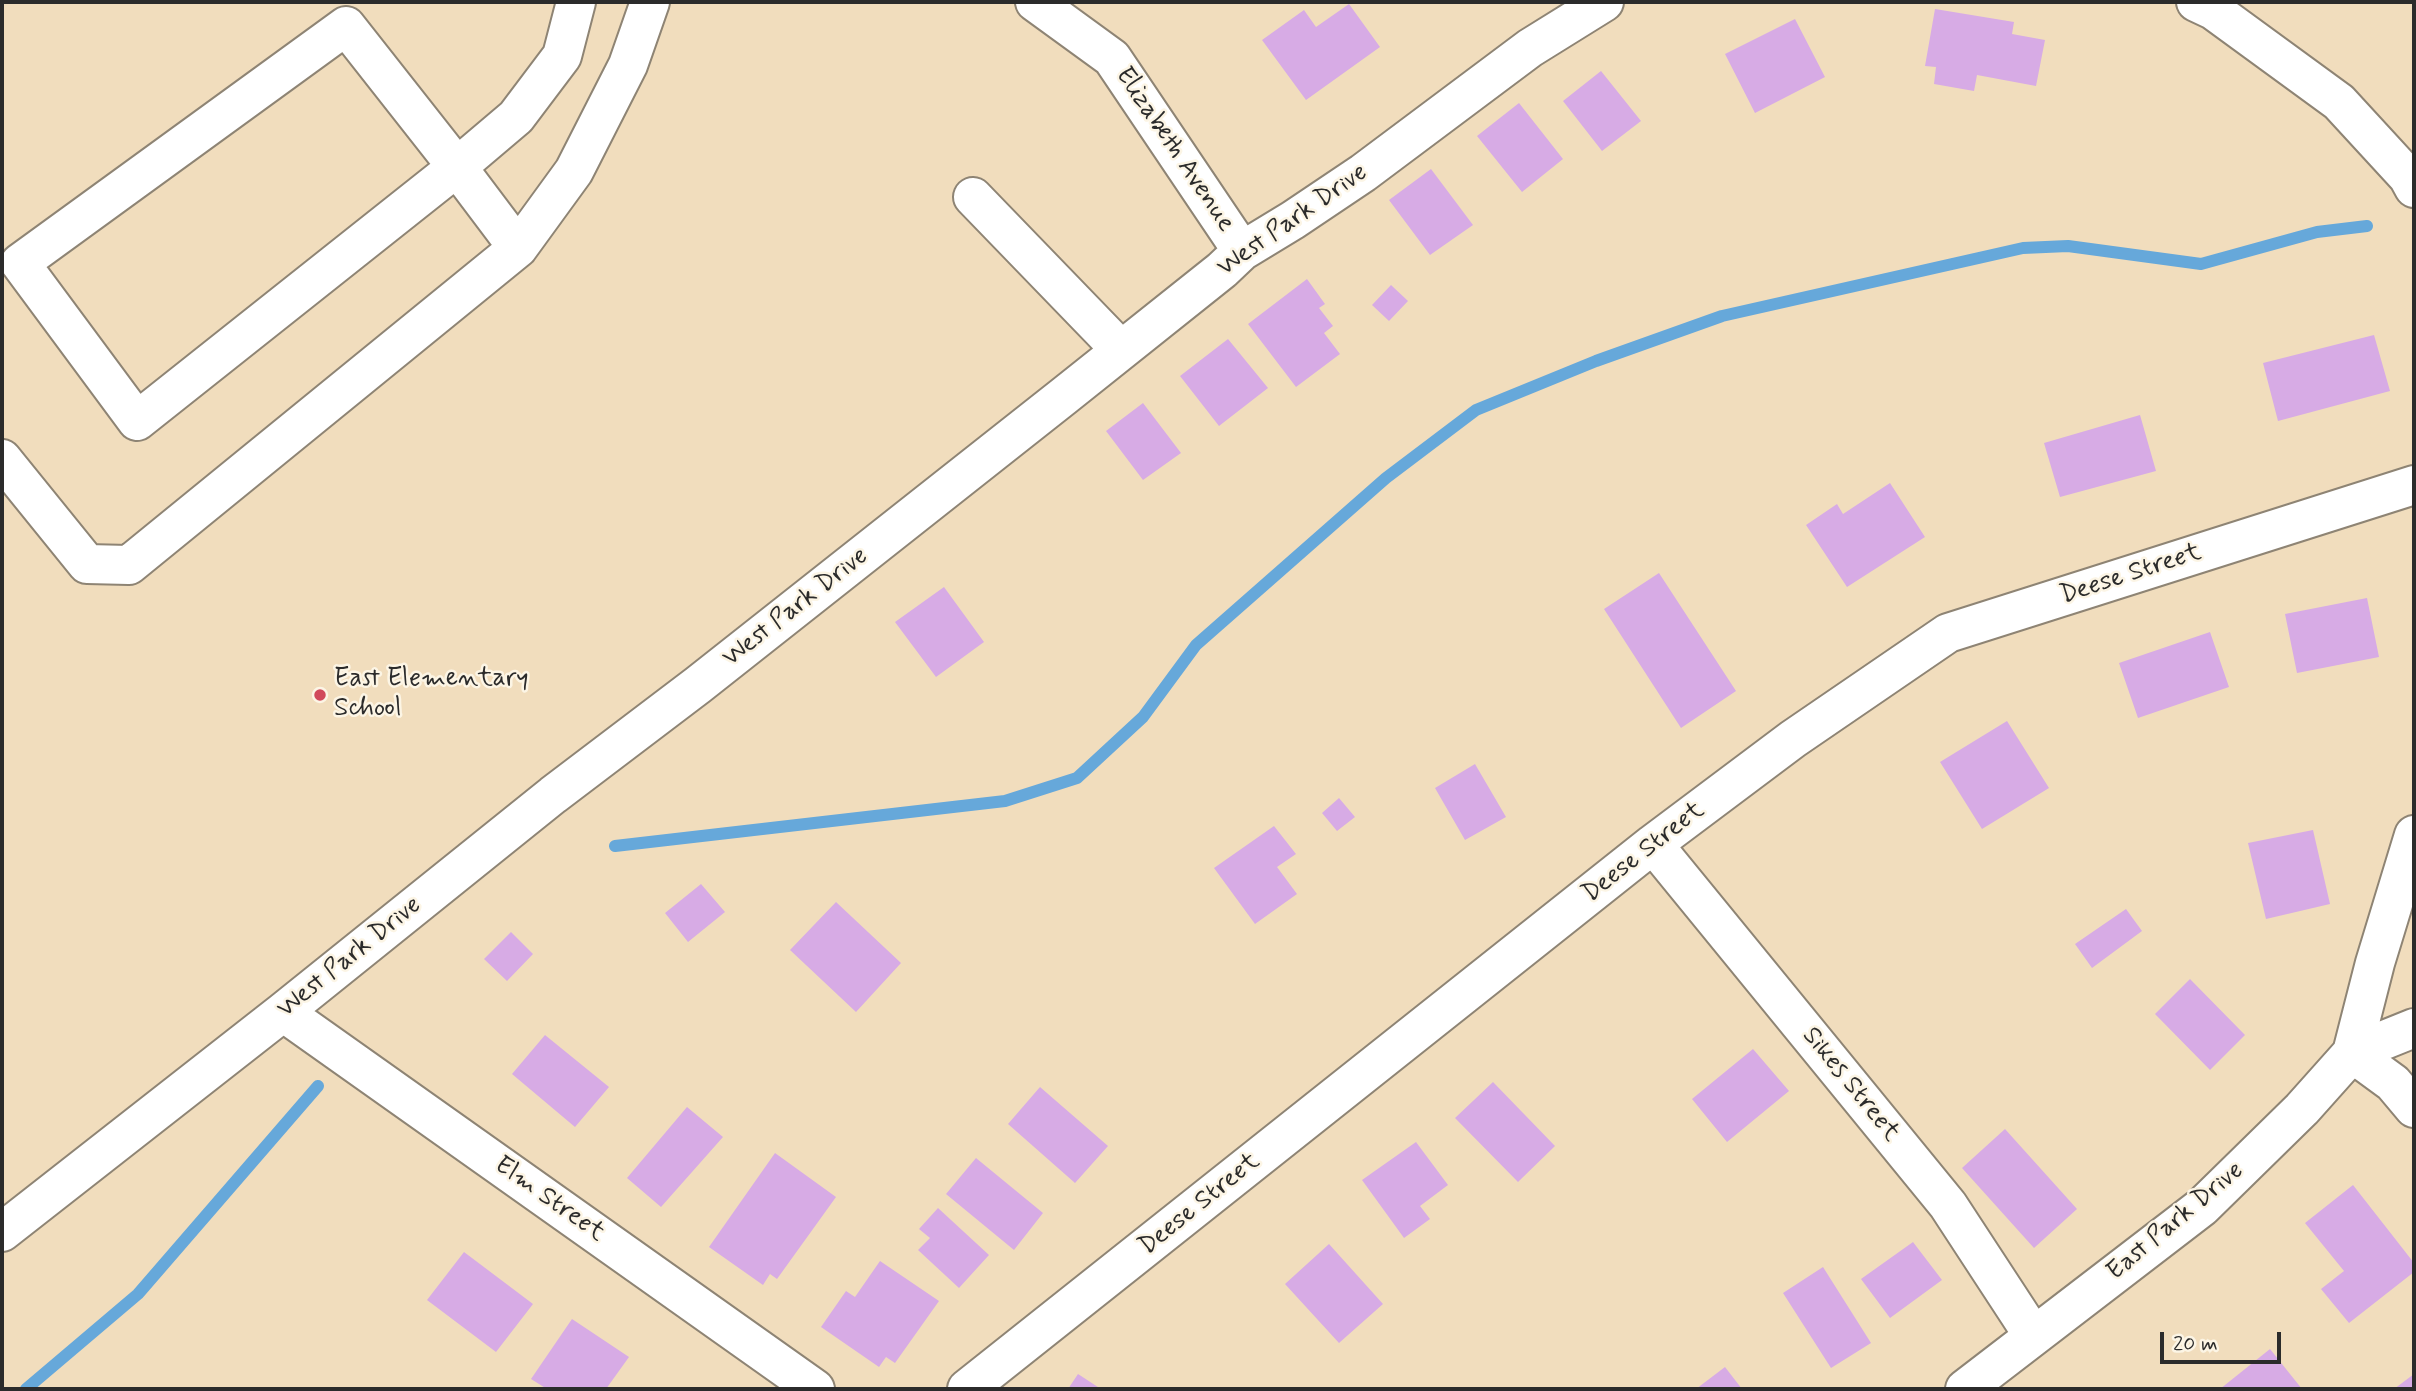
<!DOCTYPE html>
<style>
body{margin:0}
#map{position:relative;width:2416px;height:1391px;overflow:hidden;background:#f1ddbd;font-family:Mynerve,sans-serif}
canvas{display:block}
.frame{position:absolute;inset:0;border:4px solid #2b2b2b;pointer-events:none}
.scale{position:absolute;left:2160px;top:1332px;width:121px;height:32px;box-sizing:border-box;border:4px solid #2b2b2b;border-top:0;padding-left:9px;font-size:21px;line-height:24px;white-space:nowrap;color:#2b2b2b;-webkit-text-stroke:5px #fcf5e5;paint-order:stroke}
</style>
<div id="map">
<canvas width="2416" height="1391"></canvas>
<div class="frame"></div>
<div class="scale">20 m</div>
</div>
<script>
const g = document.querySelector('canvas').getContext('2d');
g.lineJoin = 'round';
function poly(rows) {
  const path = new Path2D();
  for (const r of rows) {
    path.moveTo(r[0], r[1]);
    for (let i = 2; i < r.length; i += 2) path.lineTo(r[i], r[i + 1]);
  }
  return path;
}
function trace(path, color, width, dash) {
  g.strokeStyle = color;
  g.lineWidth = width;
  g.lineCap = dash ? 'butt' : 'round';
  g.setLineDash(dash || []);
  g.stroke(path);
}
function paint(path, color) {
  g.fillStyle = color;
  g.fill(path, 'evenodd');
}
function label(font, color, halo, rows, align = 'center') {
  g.font = font + ' Mynerve,sans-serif';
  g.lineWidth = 5;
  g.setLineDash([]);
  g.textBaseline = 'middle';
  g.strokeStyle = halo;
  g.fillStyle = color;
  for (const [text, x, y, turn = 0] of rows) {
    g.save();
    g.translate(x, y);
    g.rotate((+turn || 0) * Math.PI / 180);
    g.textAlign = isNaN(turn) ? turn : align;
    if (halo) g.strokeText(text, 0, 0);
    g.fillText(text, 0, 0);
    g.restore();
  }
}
trace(poly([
 [615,846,1005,801,1077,778,1143,717,1196,645,1386,478,1476,410,1596,361,1722,316,2023,248,2068,246,2201,264,2317,232,2367,226],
 [26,1389,138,1294,318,1086]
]), '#66a8da', 12);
paint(poly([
 [1349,4,1380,47,1306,100,1262,40,1304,10,1316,27],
 [1935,9,2014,22,2012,34,2045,40,2036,86,1977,75,1974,91,1934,84,1936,67,1925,66],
 [1795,19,1825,77,1755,113,1725,54],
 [1601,71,1641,121,1602,151,1563,101],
 [1519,103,1563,159,1522,192,1477,136],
 [1431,169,1473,225,1430,255,1389,200],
 [1307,279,1325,304,1319,308,1333,326,1324,333,1340,354,1296,387,1248,324],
 [1391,285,1408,301,1389,321,1372,305],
 [2374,335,2390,391,2278,421,2263,363],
 [1228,339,1268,388,1219,426,1180,376],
 [1143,403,1181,453,1143,480,1106,431],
 [2140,415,2156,471,2060,497,2044,443],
 [1890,483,1925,537,1847,587,1806,525,1837,504,1843,514],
 [1659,573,1736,691,1681,728,1604,609],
 [944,587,984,642,936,677,895,622],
 [2367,598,2379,657,2297,673,2285,614],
 [2210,632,2229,687,2138,718,2119,663],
 [2007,721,2049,788,1982,829,1940,762],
 [1475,764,1506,817,1465,840,1435,788],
 [1339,798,1355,817,1337,831,1322,813],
 [1274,826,1296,854,1277,867,1297,894,1255,924,1214,868],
 [2313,830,2330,904,2266,919,2248,843],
 [701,884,725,912,688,942,665,913],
 [836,902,901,963,856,1012,790,950],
 [2126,909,2142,931,2092,968,2075,944],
 [511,932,533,954,507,981,484,959],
 [2190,979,2245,1035,2210,1070,2155,1014],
 [545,1035,609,1087,575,1127,512,1074],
 [1753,1049,1789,1091,1727,1142,1692,1099],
 [1493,1082,1555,1146,1518,1182,1455,1118],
 [1040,1087,1108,1146,1075,1183,1008,1124],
 [687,1107,723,1137,661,1207,627,1178],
 [2005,1129,2077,1209,2034,1248,1962,1168],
 [1416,1142,1448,1185,1420,1206,1430,1219,1404,1238,1362,1180],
 [775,1153,836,1197,777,1279,770,1274,763,1285,709,1247],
 [976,1158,1043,1213,1014,1250,946,1194],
 [2353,1185,2414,1263,2414,1272,2349,1323,2321,1289,2344,1271,2305,1223],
 [938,1208,989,1255,959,1288,918,1250,930,1238,919,1229],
 [1913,1242,1942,1280,1890,1318,1861,1279],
 [1329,1244,1383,1304,1339,1343,1285,1284],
 [464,1252,533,1304,496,1352,427,1300],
 [880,1261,939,1301,895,1363,886,1357,879,1367,821,1327,846,1291,855,1297],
 [1823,1267,1871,1343,1831,1368,1783,1293],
 [572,1319,629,1357,606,1389,547,1389,531,1379],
 [2270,1349,2302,1389,2220,1389],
 [1725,1367,1742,1389,1696,1389],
 [1078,1374,1101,1389,1068,1389],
 [2414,1374,2414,1389,2394,1389]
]), '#d7abe5');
const minor = poly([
 [1035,2,1112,58,1242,251],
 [2196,2,2213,10,2339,102,2408,177,2414,188],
 [973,197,1121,350],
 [518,248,574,171,628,65,650,2],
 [2,459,87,564,129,565,518,248,457,167,346,26,20,263,137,421,457,167,516,117,562,56,576,2],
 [2414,835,2375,963,2352,1053,2393,1083,2414,1108],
 [1653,844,1948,1205,2033,1335],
 [283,1012,815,1389],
 [2,1232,283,1012,553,795,698,685,1064,396,1222,270,1242,251,1293,220,1363,173,1530,48,1604,2],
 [967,1389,1653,844,1793,739,1948,633,2414,485],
 [1965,1389,2202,1207,2302,1109,2352,1053,2414,1028]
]);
trace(minor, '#8e8474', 42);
trace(minor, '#fff', 38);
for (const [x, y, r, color] of [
 [320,695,7,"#d1495b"]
]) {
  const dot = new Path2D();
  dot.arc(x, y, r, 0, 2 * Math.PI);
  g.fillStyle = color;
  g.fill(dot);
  trace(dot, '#fcf5e5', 2.5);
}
label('26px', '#2b2b2b', '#fcf5e5', [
 ["Elizabeth Avenue",1174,150,56],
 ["West Park Drive",1293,221,-35],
 ["Deese Street",2131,575,-18],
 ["West Park Drive",796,608,-38],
 ["Deese Street",1644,853,-38],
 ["West Park Drive",350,958,-39],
 ["Sikes Street",1850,1085,51],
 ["Elm Street",549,1200,35],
 ["Deese Street",1200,1205,-39],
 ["East Park Drive",2176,1222,-40]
]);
label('26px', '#2b2b2b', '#fcf5e5', [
 ["East Elementary",334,680],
 ["School",334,710]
], 'left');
</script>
